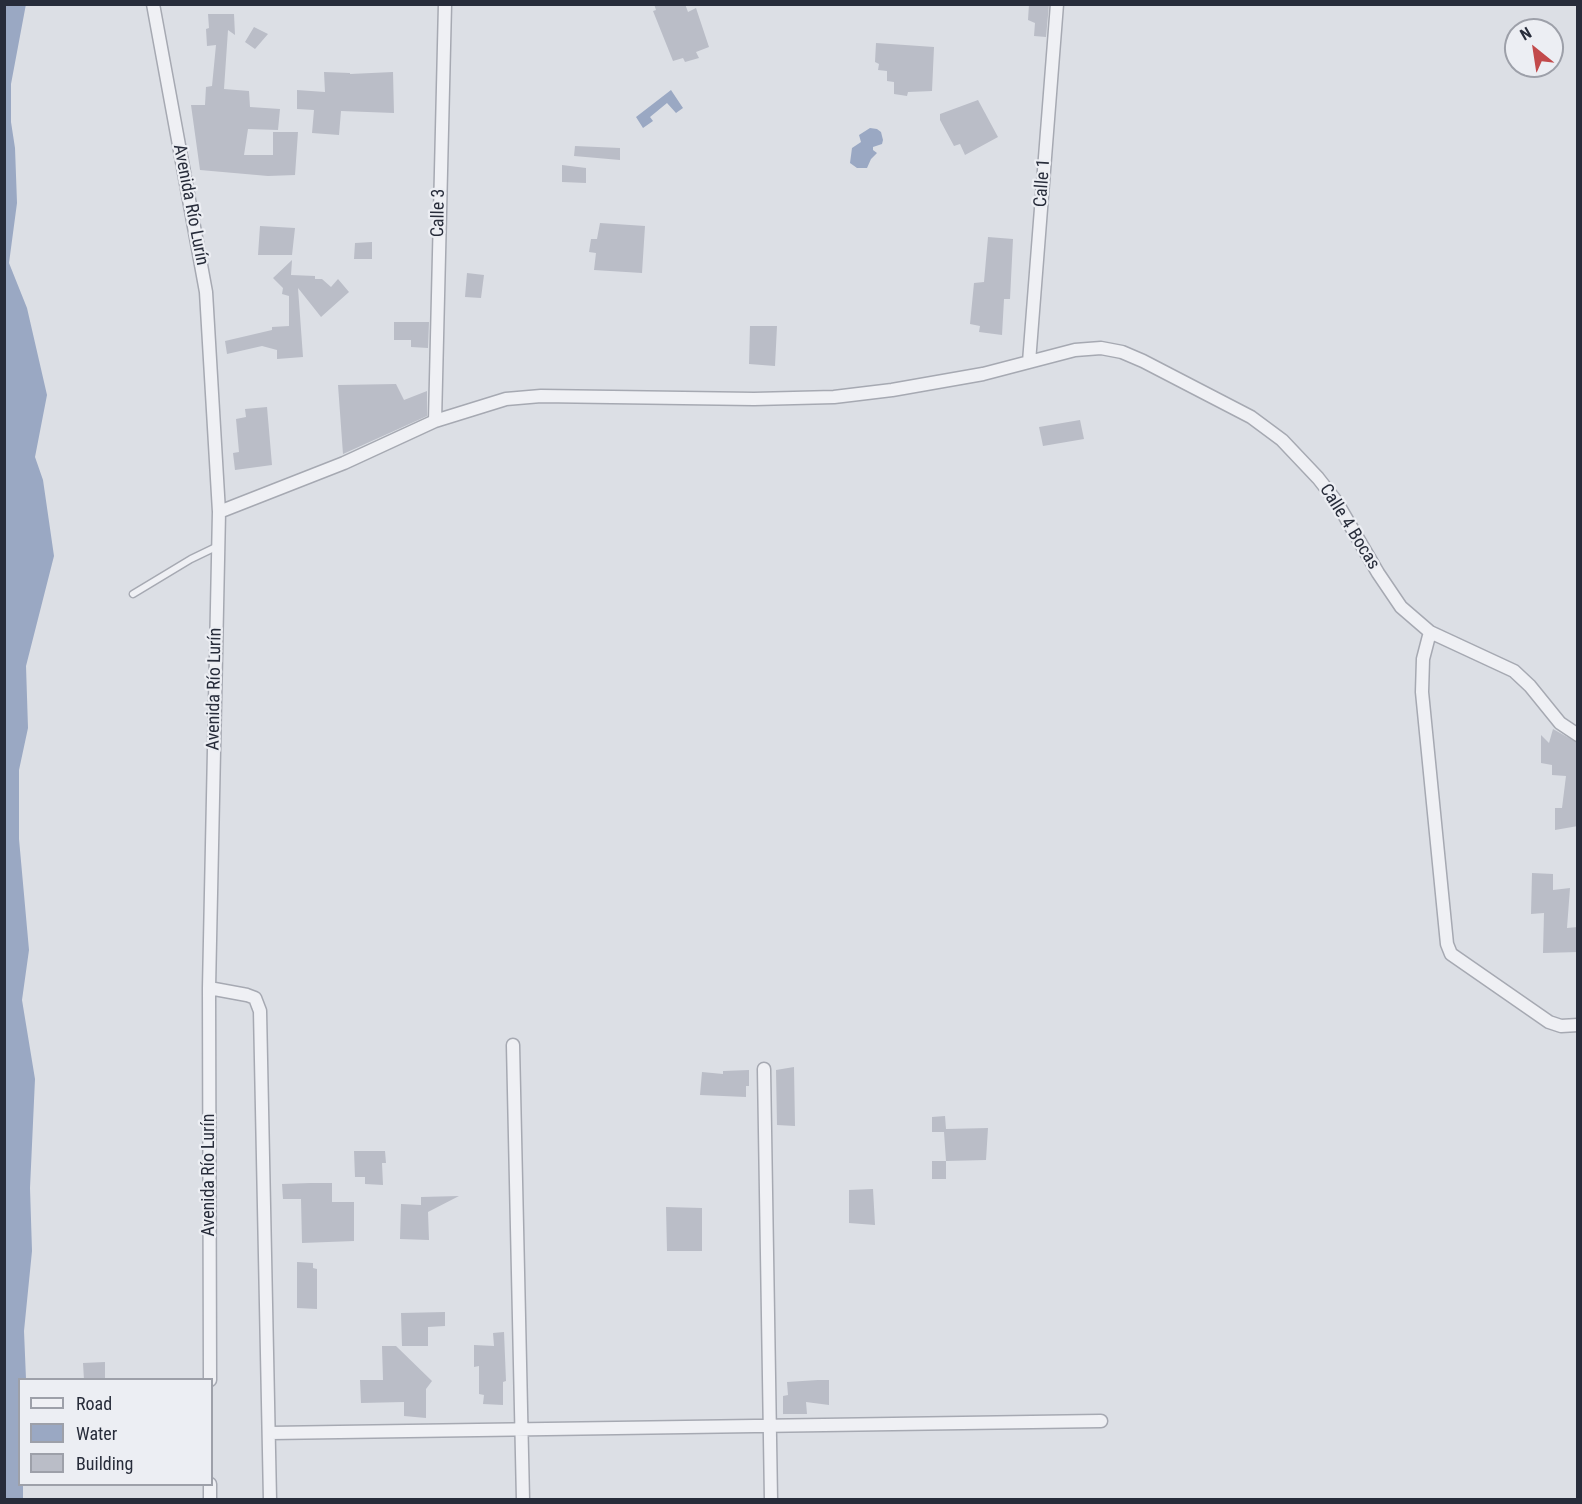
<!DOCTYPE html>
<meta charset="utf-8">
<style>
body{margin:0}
#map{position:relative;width:1582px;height:1504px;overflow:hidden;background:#dcdfe5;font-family:"Roboto Condensed",sans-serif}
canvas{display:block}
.frame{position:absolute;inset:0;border:6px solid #272c3a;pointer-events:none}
.legend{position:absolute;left:18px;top:1378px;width:195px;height:108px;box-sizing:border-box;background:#eceef3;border:2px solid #9da0a9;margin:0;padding:8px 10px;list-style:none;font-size:18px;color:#272c3a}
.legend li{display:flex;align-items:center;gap:12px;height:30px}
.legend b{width:30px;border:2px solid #9da0a9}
.north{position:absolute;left:1504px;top:18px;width:60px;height:60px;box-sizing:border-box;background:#eceef3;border:2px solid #9da0a9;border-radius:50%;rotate:330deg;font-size:16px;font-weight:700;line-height:24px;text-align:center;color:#272c3a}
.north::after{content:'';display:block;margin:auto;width:21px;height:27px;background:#c24a4b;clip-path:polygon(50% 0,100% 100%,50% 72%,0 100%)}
</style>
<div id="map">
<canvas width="1582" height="1504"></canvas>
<div class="frame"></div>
<ul class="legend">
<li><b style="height:8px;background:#eff0f4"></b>Road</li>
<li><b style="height:16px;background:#9aa8c3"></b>Water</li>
<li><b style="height:16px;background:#babdc7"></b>Building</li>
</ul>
<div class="north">N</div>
</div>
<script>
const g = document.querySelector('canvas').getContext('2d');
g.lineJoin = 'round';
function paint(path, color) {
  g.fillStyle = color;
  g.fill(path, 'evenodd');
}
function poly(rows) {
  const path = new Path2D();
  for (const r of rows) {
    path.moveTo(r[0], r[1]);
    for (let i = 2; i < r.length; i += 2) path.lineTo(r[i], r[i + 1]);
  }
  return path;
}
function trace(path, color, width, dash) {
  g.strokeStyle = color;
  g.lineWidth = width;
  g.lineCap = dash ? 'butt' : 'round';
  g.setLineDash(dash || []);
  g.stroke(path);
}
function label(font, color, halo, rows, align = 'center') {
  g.font = font + ' "Roboto Condensed",sans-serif';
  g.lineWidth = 4.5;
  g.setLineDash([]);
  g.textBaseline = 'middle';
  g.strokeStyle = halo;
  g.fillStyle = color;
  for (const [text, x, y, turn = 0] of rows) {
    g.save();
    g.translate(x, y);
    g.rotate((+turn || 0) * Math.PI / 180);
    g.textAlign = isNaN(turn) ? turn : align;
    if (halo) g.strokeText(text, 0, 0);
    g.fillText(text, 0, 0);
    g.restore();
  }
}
paint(poly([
 [26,4,11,84,11,122,15,148,17,203,9,263,27,308,47,395,35,457,43,480,54,556,26,666,28,728,19,770,19,839,29,950,22,1000,35,1079,30,1188,32,1251,24,1331,26,1379,20,1380,20,1484,23,1485,23,1499,5,1500,4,5],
 [671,90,683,108,676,113,667,103,650,117,653,121,643,128,636,117],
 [870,128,877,129,881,132,883,140,882,144,873,147,873,150,877,153,871,159,867,168,857,168,850,163,852,148,861,142,859,135]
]), '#9aa8c3');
paint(poly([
 [654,4,685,4,688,12,696,8,709,47,696,52,699,58,685,62,683,58,673,61,653,11,656,10],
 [1029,4,1049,4,1046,37,1034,36,1035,23,1028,20],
 [208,14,234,14,235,35,228,30,224,89,249,91,250,107,280,109,278,130,248,129,244,155,273,155,273,132,298,132,295,175,268,176,200,170,191,105,205,105,206,87,212,86,216,45,207,46,206,29,209,28],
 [254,27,268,34,255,49,245,42],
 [876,43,934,47,932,91,908,92,907,96,894,94,894,82,887,81,887,71,878,70,879,64,875,62],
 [324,72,350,73,350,74,393,72,394,113,341,111,339,135,312,133,314,110,297,109,297,90,325,92],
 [978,100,998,137,965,155,960,144,954,146,940,120,940,114],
 [575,146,620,148,620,160,574,156],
 [562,165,586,168,586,183,562,182],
 [600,223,645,226,642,273,594,270,596,253,589,252,591,239,597,239],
 [260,226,295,228,292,255,258,255],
 [988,237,1013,239,1010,299,1004,299,1002,335,979,332,980,326,970,324,974,283,984,282],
 [372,242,372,259,354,259,355,243],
 [292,260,291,275,315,276,315,279,322,279,331,287,338,279,349,292,321,317,298,288,303,357,277,359,277,350,262,346,227,354,225,341,272,330,272,327,289,326,289,296,282,294,283,288,273,278],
 [467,273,484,275,481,298,465,297],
 [394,322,429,322,428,348,411,347,411,340,394,340],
 [750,326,777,326,775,366,749,364],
 [396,384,404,400,427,391,427,416,343,454,338,385],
 [267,407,272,465,235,470,233,453,239,452,236,419,246,417,245,409],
 [1080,420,1084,439,1043,446,1039,427],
 [1553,729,1578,743,1578,826,1555,830,1555,808,1562,808,1566,776,1552,775,1552,765,1541,763,1541,735,1549,743],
 [1532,873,1553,874,1553,890,1570,888,1567,928,1578,927,1578,952,1543,953,1544,913,1531,914],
 [794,1067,795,1126,777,1125,776,1070],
 [749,1070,749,1086,746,1086,746,1097,700,1095,702,1072,723,1074,723,1071],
 [945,1116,946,1129,988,1128,986,1160,946,1161,944,1132,932,1132,932,1117],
 [354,1151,385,1151,386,1163,382,1163,383,1185,365,1184,365,1177,355,1177],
 [932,1161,946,1161,946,1179,932,1179],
 [310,1183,332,1183,332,1202,354,1202,354,1241,302,1243,301,1199,283,1199,282,1184],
 [873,1189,875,1225,849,1223,849,1190],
 [459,1196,428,1212,429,1240,400,1239,401,1204,421,1205,421,1197],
 [666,1207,702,1208,702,1251,667,1251],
 [297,1262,313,1263,313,1268,317,1269,317,1309,297,1308],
 [445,1312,445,1326,428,1327,428,1346,402,1346,401,1313],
 [504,1332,506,1381,503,1382,503,1405,483,1404,484,1395,479,1394,479,1366,474,1367,474,1345,494,1346,493,1333],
 [382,1346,396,1346,432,1381,426,1389,426,1418,404,1416,404,1402,361,1403,360,1380,383,1380],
 [105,1362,105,1380,84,1380,83,1363],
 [818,1380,829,1380,829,1405,806,1402,807,1414,783,1414,783,1396,788,1395,787,1382]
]), '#babdc7');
const lane = poly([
 [133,594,191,559,218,546]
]);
const street = poly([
 [153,4,206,292,219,512,209,988,210,1380],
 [1029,362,1057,4],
 [435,421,445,4],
 [219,512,344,463,435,421,506,399,541,396,754,399,834,397,892,390,983,374,1075,350,1101,348,1122,352,1143,361,1251,417,1282,440,1318,478,1336,501,1378,573,1401,607,1430,632,1514,671,1530,686,1560,723,1578,735],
 [1430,632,1423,659,1422,692,1447,944,1451,954,1549,1022,1561,1026,1578,1025],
 [209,988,247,995,255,998,260,1011,270,1500],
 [513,1045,523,1500],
 [764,1069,771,1500],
 [270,1433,1101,1421],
 [210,1484,210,1500]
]);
trace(lane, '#a6a9b2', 9);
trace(street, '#a6a9b2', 15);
trace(lane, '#eff0f4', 6);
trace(street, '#eff0f4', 12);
label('18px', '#272c3a', '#eceef3', [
 ["Calle 1",1043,183,-86],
 ["Avenida Río Lurín",190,205,79],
 ["Calle 3",439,213,-89],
 ["Calle 4 Bocas",1349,527,58],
 ["Avenida Río Lurín",215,689,-89],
 ["Avenida Río Lurín",209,1175,-90]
]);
</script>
